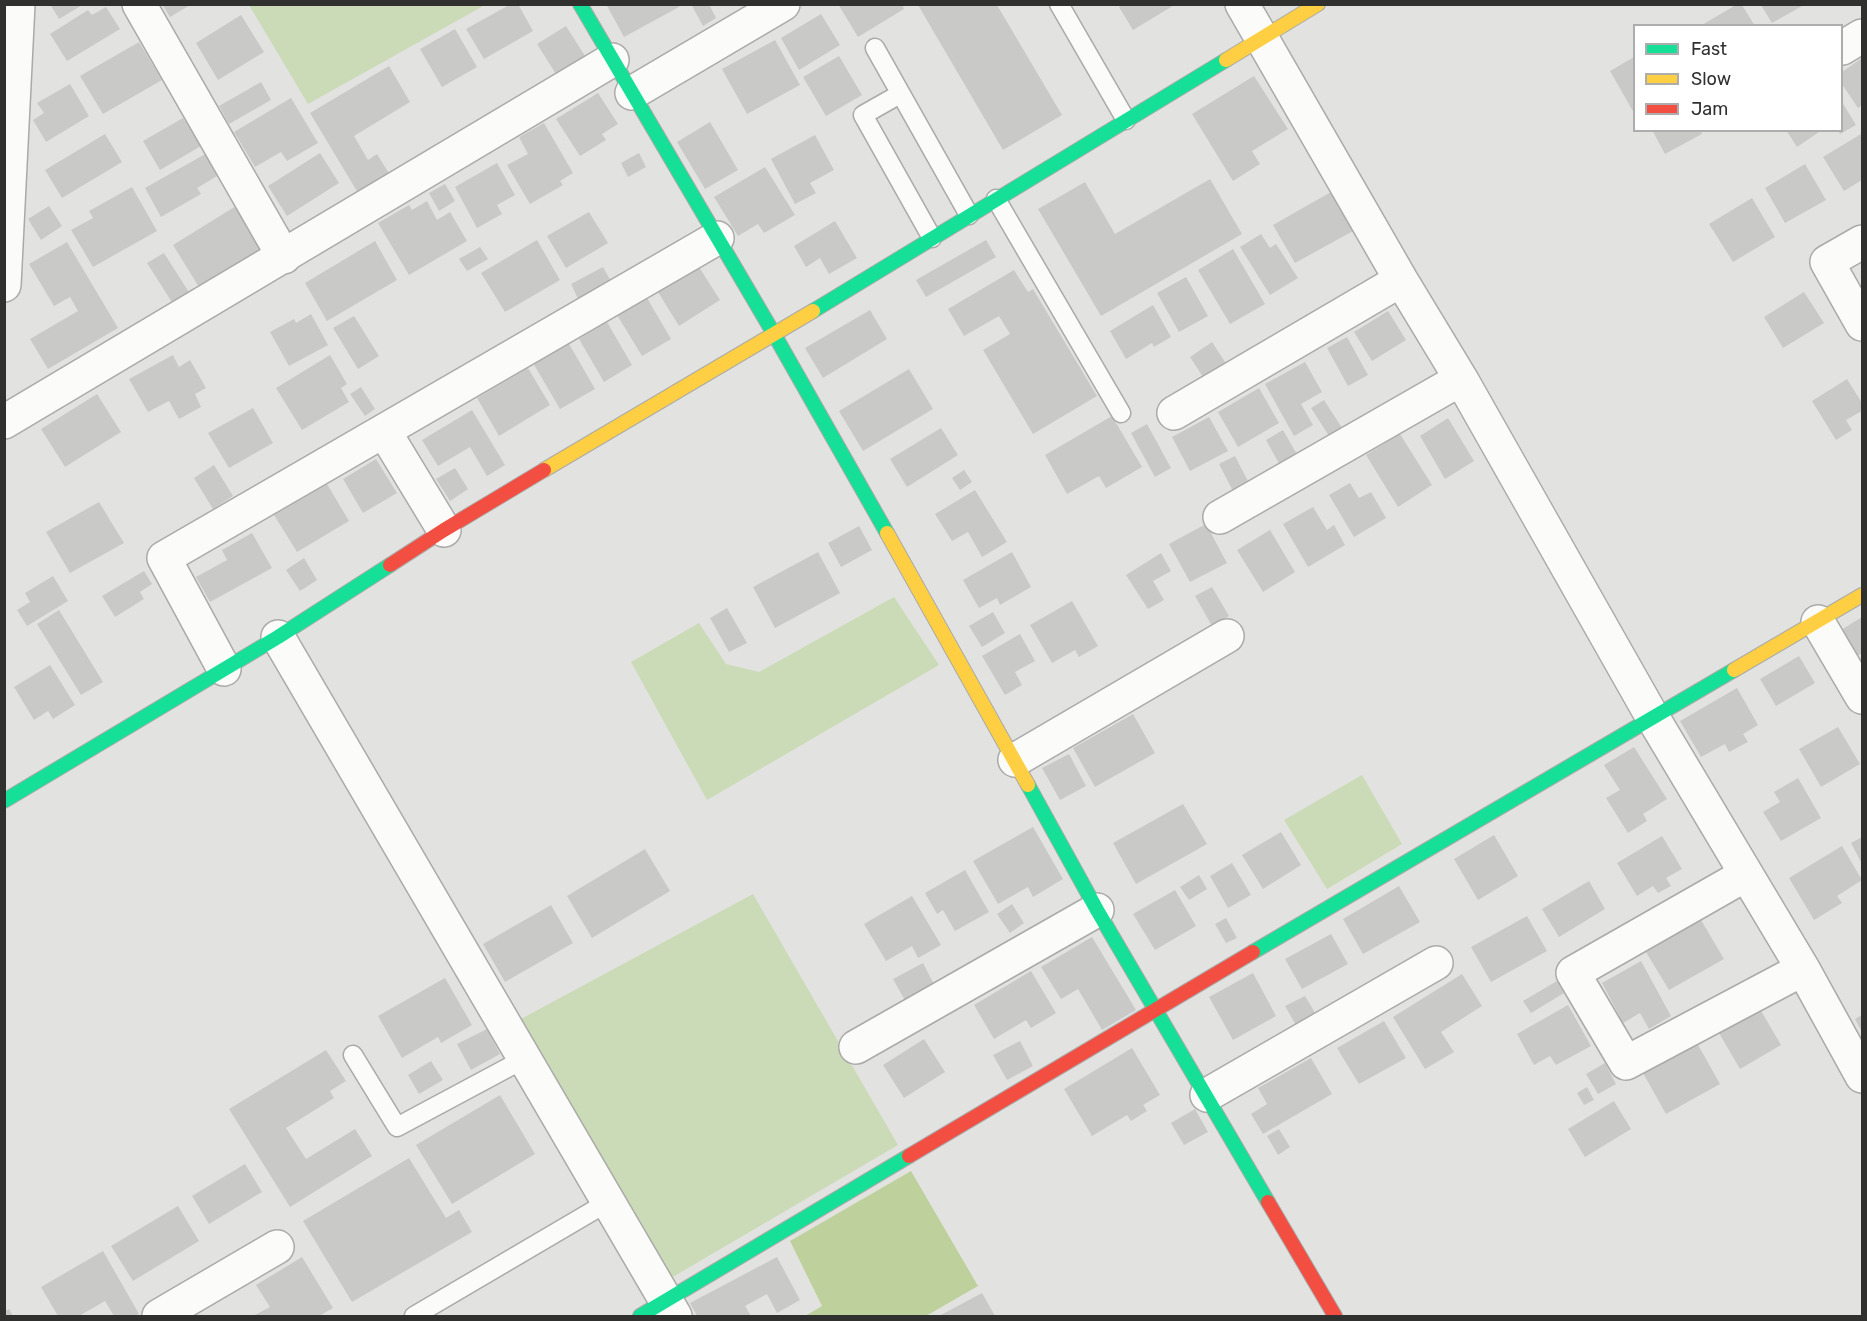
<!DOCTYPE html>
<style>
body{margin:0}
#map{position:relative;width:1867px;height:1321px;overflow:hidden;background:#e2e3e0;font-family:Rubik,sans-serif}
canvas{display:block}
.frame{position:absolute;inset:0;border:6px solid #30312f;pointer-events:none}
.legend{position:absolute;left:1633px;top:24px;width:210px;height:108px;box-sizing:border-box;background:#fff;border:2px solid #acadac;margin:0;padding:8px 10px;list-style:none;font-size:18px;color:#30312f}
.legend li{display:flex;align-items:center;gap:12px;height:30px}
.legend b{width:30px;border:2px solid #acadac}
</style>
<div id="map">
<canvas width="1867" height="1321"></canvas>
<div class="frame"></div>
<ul class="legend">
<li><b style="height:8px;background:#16e098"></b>Fast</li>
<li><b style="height:8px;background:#ffcf43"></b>Slow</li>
<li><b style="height:8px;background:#f24e42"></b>Jam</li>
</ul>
</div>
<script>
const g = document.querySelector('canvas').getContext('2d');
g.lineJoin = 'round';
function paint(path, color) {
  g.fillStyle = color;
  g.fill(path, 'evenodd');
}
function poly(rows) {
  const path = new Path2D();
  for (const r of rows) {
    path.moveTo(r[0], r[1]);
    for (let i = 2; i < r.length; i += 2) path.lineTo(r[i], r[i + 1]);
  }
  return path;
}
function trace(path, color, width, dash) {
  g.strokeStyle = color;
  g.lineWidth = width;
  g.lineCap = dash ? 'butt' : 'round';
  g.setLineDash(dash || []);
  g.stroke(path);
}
paint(poly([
 [249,5,485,5,308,104],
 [894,597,939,665,707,800,631,662,699,623,726,664,759,672],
 [1362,775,1402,844,1327,889,1284,820],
 [753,894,898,1145,671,1278,519,1020]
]), '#cbdab7');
paint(poly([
 [911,1171,978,1286,926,1316,805,1316,822,1306,790,1241]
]), '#bed19d');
paint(poly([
 [50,4,84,4,59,19],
 [162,4,192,4,170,17],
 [511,4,518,4,533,31,484,59,466,29],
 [606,4,678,4,679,7,624,37],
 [691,4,709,4,716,18,703,26],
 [838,4,902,4,904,9,858,37],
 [1123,4,1176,4,1133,30,1119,7],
 [918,5,997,5,1062,115,1003,150],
 [1736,5,1742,5,1755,26,1700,26],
 [1761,5,1804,5,1772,23],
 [106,7,120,29,67,61,50,34,88,10,92,15],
 [821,14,840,45,799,70,781,38],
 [241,15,264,52,218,80,196,43],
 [566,26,585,56,556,74,537,44],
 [455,29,477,67,442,87,420,49],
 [775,40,800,85,747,114,722,69],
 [139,42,162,80,103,114,80,76],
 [839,56,862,95,826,116,803,77],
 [1634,57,1634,113,1610,71],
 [1862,58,1862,105,1858,108,1842,84,1842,72],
 [389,66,410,102,354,136,368,160,377,154,390,175,358,193,310,113],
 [1254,76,1288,129,1252,151,1260,164,1233,181,1192,114],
 [261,82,271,100,229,124,219,106],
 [70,84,89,116,46,142,33,120,44,113,37,103],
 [598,93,618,124,602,134,606,140,580,156,556,119],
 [291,98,318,143,287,161,281,152,255,167,234,132],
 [1842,102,1856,125,1840,134,1838,130,1842,130],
 [183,118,201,146,160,170,143,141],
 [710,122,738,170,705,189,677,142],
 [544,123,573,173,560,181,563,185,530,204,507,165,528,154,519,137],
 [1652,130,1700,130,1702,134,1665,154],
 [1786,130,1822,130,1797,147],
 [105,134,122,162,62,198,45,170],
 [1861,134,1862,180,1844,191,1823,157],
 [815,135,834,170,810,183,816,193,795,204,771,159],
 [207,153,219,175,197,188,201,194,161,217,145,188],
 [320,153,339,183,287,216,268,186],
 [639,153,646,167,628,177,621,163],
 [497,163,515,195,497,205,502,214,477,228,455,187],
 [1805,164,1826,200,1785,223,1765,188],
 [765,167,795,215,764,233,758,224,738,236,714,197],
 [1210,179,1242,234,1101,316,1038,209,1085,182,1115,234],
 [445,184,455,201,439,211,429,193],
 [132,187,157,231,93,267,71,230,93,218,89,211],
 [1331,192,1353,231,1295,263,1273,225],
 [1752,198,1775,237,1733,262,1709,224],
 [427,201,437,220,450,212,467,241,409,275,378,223,409,205,412,210],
 [49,206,62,226,41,240,28,219],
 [236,206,261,246,258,258,202,292,173,245],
 [589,212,608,243,566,268,547,236],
 [835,221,857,258,829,274,820,258,806,267,794,246],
 [1261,234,1270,248,1276,244,1298,278,1270,295,1240,247],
 [537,240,560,280,505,312,481,273],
 [986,240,996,257,926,297,916,280],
 [375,241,397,280,327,321,305,283],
 [67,242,118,328,48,369,30,339,78,311,70,297,54,306,29,264],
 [480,247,488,259,467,271,459,259],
 [1233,249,1265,304,1230,324,1198,270],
 [164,253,192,297,175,307,147,263],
 [603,267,613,285,580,303,571,284],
 [699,267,720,300,679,326,658,292],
 [1014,270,1028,292,1033,289,1097,396,1033,434,983,350,1010,334,999,316,964,336,948,309],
 [1186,277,1208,316,1179,332,1157,293],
 [1804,292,1824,323,1783,348,1764,317],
 [647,298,671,339,642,356,617,315],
 [1153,305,1171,337,1154,347,1152,343,1126,359,1110,331],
 [870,310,887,339,823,378,805,348],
 [1388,311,1406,340,1372,361,1354,332],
 [311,314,328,345,289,366,270,332,294,319,296,323],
 [354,316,379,356,358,369,333,328],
 [607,322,632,365,604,382,579,339],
 [1347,337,1368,375,1348,386,1327,348],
 [568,342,595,389,560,409,533,363],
 [1212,342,1227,365,1205,380,1190,357],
 [173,355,179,367,190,360,206,388,195,394,201,407,179,419,169,401,148,412,129,379],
 [330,355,347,384,341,388,349,402,302,430,276,388],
 [1305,362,1322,392,1301,404,1313,425,1294,436,1265,384],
 [528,368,550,405,499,436,477,398],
 [909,369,933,409,863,451,839,411],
 [1847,379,1862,403,1862,411,1846,420,1852,430,1836,440,1812,401],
 [361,387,375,409,365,416,350,394],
 [1259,388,1279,423,1238,447,1218,412],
 [97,394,121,432,65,467,41,429],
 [1324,400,1344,431,1331,439,1311,408],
 [253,408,273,443,229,468,208,433],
 [472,410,505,465,487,476,470,447,438,466,422,440],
 [1112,416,1142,467,1106,488,1099,476,1067,494,1045,455],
 [1209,417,1228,451,1190,471,1172,437],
 [1448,418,1474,461,1445,479,1420,436],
 [1147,424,1171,468,1155,477,1131,433],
 [941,428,958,455,907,487,890,459],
 [1283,430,1299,458,1281,467,1266,440],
 [1400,434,1432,485,1398,507,1366,455],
 [1235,456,1251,487,1235,495,1219,464],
 [376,459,397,493,363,513,343,479],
 [214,465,233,496,213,509,194,478],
 [455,468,468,489,450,501,436,479],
 [964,470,972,482,960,490,952,478],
 [1350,483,1359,498,1371,492,1386,518,1354,537,1329,495],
 [327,484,349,521,297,552,274,515],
 [975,490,1007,542,982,557,968,532,952,541,935,514],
 [99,502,124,543,70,573,46,532],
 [1313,507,1327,530,1334,525,1345,545,1308,567,1283,524],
 [1206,524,1227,563,1190,582,1169,544],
 [859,526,872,550,841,567,828,543],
 [1270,530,1295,572,1263,592,1237,550],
 [252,533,272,568,210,602,196,577,227,560,222,550],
 [818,552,840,593,775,628,753,587],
 [1012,552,1031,587,1000,605,997,598,979,608,963,580],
 [1161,553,1171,571,1153,581,1164,600,1148,609,1126,575],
 [304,558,317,580,300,591,286,570],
 [144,571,152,584,140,592,144,599,115,617,102,596],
 [53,576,68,601,27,626,17,610,30,602,25,593],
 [1212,587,1229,616,1212,626,1195,596],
 [1072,601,1098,646,1079,657,1075,650,1052,663,1030,625],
 [727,608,747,643,729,652,710,618],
 [59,610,103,682,81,695,37,624],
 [993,612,1005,633,982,647,969,626],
 [1862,617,1862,653,1857,656,1841,630],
 [1020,634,1035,661,1015,672,1022,685,1005,695,982,656],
 [1799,656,1815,683,1776,706,1760,679],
 [50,665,75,705,53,719,48,711,34,720,14,687],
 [1737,688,1758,725,1743,734,1748,742,1729,752,1725,744,1701,757,1680,721],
 [1133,714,1155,753,1095,787,1073,748],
 [1838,727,1860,764,1821,787,1799,749],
 [1634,747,1667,799,1643,814,1647,821,1628,833,1606,798,1620,790,1604,765],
 [1069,754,1086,786,1060,800,1042,768],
 [1798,778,1821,818,1781,841,1763,812,1780,802,1774,792],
 [1183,804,1207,844,1136,884,1113,843],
 [1033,827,1063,879,1033,897,1028,887,998,904,973,861],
 [1281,832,1301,865,1263,889,1242,855],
 [1494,835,1518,876,1478,900,1454,859],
 [1662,836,1682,869,1666,878,1671,886,1658,893,1653,886,1637,896,1617,863],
 [1862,837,1862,864,1851,843],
 [1842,846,1862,880,1837,896,1842,903,1814,920,1789,878],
 [645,849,670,891,592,938,567,896],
 [1232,863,1251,895,1228,908,1210,876],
 [965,870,989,912,955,931,943,910,937,914,925,893],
 [1199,875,1207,889,1189,900,1180,887],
 [1589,881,1605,909,1559,937,1542,909],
 [1399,886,1420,922,1363,954,1343,919],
 [1175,890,1196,926,1155,950,1133,914],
 [912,896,941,945,918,958,912,946,886,961,864,924],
 [1012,904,1024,923,1010,933,997,914],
 [551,905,573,943,505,982,483,944],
 [1527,916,1547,951,1491,982,1471,947],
 [1226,918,1237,938,1226,943,1215,924],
 [1701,920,1724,959,1669,990,1646,952],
 [1331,934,1348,964,1302,989,1285,959],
 [1092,937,1136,1010,1102,1030,1078,989,1061,999,1041,967],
 [1641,961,1671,1016,1649,1029,1640,1013,1623,1023,1602,983],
 [923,963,936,988,907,1004,893,979],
 [1031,971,1056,1013,1031,1028,1026,1020,994,1039,974,1005],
 [1253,973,1276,1016,1233,1040,1209,997],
 [1462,974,1482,1006,1441,1032,1454,1052,1425,1069,1393,1017],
 [445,978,472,1025,441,1043,438,1037,402,1058,378,1016],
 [1557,981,1564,993,1531,1013,1523,1001],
 [1305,996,1317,1016,1297,1027,1285,1006],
 [1568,1005,1591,1046,1556,1065,1550,1056,1534,1065,1517,1034],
 [1760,1009,1781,1045,1740,1069,1719,1033],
 [1862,1015,1862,1032,1855,1019],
 [1384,1021,1406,1058,1359,1084,1337,1048],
 [487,1029,500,1054,471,1070,457,1044],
 [924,1039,945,1072,904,1098,883,1065],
 [1020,1041,1033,1066,1007,1080,993,1055],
 [1697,1043,1720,1084,1666,1114,1643,1073],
 [1132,1048,1160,1095,1143,1105,1147,1111,1131,1121,1127,1115,1092,1136,1064,1089],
 [326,1050,346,1081,330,1091,334,1098,286,1128,306,1159,355,1129,372,1156,290,1207,229,1109],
 [1311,1058,1332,1094,1263,1134,1251,1114,1267,1104,1258,1088],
 [431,1061,443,1080,419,1094,408,1075],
 [1605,1063,1616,1084,1598,1094,1586,1074],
 [1587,1087,1594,1100,1584,1105,1577,1093],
 [500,1095,535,1154,452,1204,416,1145],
 [1614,1101,1631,1129,1585,1157,1568,1129],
 [1195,1109,1208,1132,1184,1145,1171,1123],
 [1279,1129,1290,1147,1278,1155,1267,1136],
 [409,1158,446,1218,459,1210,472,1232,352,1302,303,1221],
 [245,1164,262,1192,209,1224,192,1196],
 [178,1206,199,1241,133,1281,111,1246],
 [103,1251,139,1314,134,1316,114,1316,105,1301,79,1316,58,1316,41,1287],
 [302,1257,333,1308,319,1316,253,1316,270,1307,256,1285],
 [777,1257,800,1300,777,1313,767,1294,745,1306,751,1316,697,1316,690,1303],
 [982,1293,995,1316,939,1316],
 [9,1309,13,1316,4,1316,4,1311]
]), '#c9cac8');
const lane = poly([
 [1059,4,1126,120],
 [875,48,969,215],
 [900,94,863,115,932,238],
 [996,199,1121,413],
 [353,1055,397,1127,524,1059],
 [414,1316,608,1202]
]);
const street = poly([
 [139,4,284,257],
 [1242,4,1401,280,1461,379,1653,718,1803,969,1862,1076],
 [1842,48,1862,36],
 [632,93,783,4],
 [1862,242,1827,262,1862,324],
 [4,285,18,4],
 [1174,413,1401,280],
 [4,422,612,60],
 [384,431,444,530],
 [1220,517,1461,379],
 [1818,622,1862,697],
 [278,637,675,1316],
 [224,669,164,558,717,238],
 [1015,760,1227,636],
 [1745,875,1573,973,1626,1063,1803,969],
 [856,1047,1097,910],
 [1207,1095,1436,963],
 [159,1316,277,1247]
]);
const fast = poly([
 [580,4,774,334,887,533],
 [813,311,1226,60],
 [1028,785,1097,910,1268,1202],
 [4,801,278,637,390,565],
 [1253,952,1734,670],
 [640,1316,909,1156]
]);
const slow = poly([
 [1226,60,1318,4],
 [544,470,813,311],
 [887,533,1028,785],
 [1734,670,1862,595]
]);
const jam = poly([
 [390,565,444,530,544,470],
 [909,1156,1253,952],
 [1268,1202,1335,1316]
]);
trace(lane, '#aaaaa8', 21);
trace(street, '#aaaaa8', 36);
trace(fast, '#aaaaa8', 16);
trace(slow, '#aaaaa8', 16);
trace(jam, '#aaaaa8', 16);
trace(lane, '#fbfbfa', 18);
trace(street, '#fbfbfa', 33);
trace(fast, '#16e098', 14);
trace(slow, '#ffcf43', 14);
trace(jam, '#f24e42', 14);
</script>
